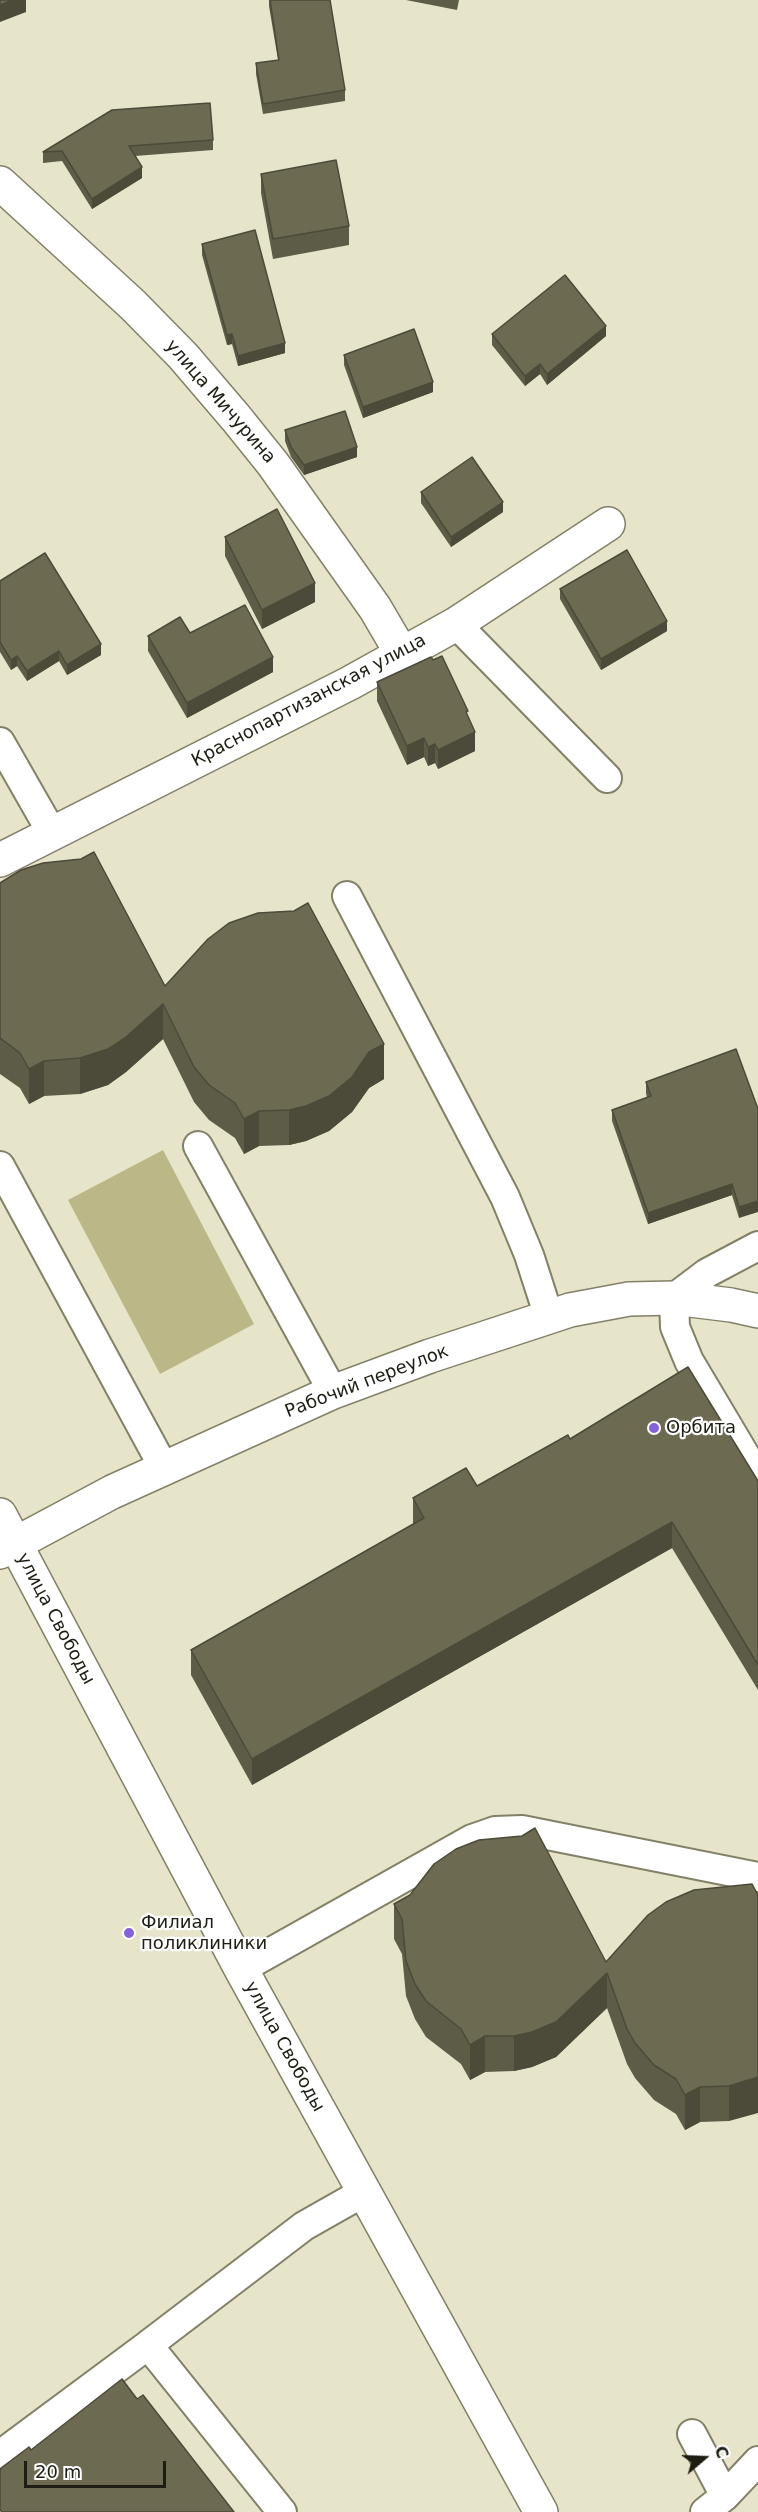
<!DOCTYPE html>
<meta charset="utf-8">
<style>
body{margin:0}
#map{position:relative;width:758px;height:2512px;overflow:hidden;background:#e6e5c9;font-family:"DejaVu Sans",sans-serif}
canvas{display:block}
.north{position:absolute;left:674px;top:2428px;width:60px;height:60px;-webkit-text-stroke:4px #fff;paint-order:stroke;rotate:71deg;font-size:16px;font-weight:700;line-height:24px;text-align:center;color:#1d1d13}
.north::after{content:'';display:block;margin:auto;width:21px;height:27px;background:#1d1d13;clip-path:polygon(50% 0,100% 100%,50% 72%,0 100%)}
.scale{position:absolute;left:24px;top:2461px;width:142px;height:27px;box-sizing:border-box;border:3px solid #1d1d13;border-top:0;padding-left:8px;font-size:18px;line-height:21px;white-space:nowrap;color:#1d1d13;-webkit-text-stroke:4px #fff;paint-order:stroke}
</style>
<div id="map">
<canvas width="758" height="2512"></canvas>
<div class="north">С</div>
<div class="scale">20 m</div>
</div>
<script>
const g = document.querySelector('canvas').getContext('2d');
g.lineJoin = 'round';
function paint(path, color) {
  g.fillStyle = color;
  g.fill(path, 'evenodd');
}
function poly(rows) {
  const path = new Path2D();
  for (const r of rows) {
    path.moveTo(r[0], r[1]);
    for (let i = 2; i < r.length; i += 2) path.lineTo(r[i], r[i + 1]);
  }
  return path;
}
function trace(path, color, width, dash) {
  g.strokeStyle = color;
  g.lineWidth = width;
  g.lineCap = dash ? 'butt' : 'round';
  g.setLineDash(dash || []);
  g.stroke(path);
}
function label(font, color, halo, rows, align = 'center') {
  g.font = font + ' "DejaVu Sans",sans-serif';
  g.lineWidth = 4.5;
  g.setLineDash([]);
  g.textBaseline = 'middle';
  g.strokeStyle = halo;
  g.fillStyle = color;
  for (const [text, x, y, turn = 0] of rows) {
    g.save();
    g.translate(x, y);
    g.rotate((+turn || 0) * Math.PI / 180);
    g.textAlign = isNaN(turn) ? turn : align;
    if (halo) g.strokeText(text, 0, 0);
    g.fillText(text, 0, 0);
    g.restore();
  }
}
paint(poly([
 [163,1150,254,1324,160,1374,68,1200]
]), '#bbb786');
const lane = poly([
 [456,624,607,778],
 [0,742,52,833],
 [347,896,505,1197,529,1255,549,1317],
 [198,1146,333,1392],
 [0,1166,164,1468],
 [758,1246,707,1273,674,1298,675,1327,689,1361,758,1477],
 [241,1969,472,1839,495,1831,522,1830,758,1877],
 [692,2434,725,2496],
 [0,2455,148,2345],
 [282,2512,148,2345,304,2226,364,2192],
 [705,2512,725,2496,758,2461]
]);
const street = poly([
 [0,183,133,305,183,356,236,418,273,464,375,608,402,654],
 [0,860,350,683,456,624,608,524],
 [0,1552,112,1492,333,1392,430,1356,549,1317,570,1310,629,1299,674,1298,731,1305,758,1311]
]);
const primary = poly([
 [0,1515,241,1969,541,2512]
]);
trace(lane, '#828067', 32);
trace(street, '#828067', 36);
trace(primary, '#828067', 36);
trace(lane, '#fff', 28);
trace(street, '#fff', 33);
trace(primary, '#fff', 33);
paint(poly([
 [269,0,330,0,345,90,345,101,263,114,256,74,256,63,278,60,269,6],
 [406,0,459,0,457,10],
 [213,140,213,150,135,156,142,178,92,209,62,161,43,163,43,152],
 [261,174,349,226,349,245,273,259,261,193],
 [202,244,285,353,238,366,232,344,227,345,202,255],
 [492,334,606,336,547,385,540,374,525,386,492,345],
 [344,355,433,392,363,418,344,365],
 [285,430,357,457,304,475,291,457,285,441],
 [421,492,503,512,451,547,421,503],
 [225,537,315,602,262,629,225,556],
 [0,581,101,655,67,675,59,661,27,681,17,666,11,670,0,652],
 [560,589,667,631,601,670,560,599],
 [190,633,273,672,187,718,148,651,148,636],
 [377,682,468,717,475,751,438,769,435,763,428,766,424,757,407,765,377,701],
 [0,883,165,986,384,1079,369,1088,352,1112,329,1131,306,1141,289,1145,259,1146,244,1154,235,1138,209,1120,194,1102,163,1039,126,1072,108,1085,80,1094,44,1096,29,1104,20,1088,0,1074],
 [646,1082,758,1109,739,1218,732,1195,648,1224,612,1121,612,1110,647,1098,646,1093],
 [570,1439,758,1481,758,1690,672,1548,252,1785,191,1675,191,1650,413,1524,413,1498,477,1486],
 [752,1884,729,2121,700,2122,685,2130,676,2114,654,2100,635,2078,627,2064,607,2008,556,2057,532,2067,514,2071,485,2072,470,2080,461,2064,426,2037,415,2019,406,1996,402,1954,394,1939,394,1904,606,1962]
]), '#5d5c47');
paint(poly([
 [12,0,26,0,26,12,0,22,0,5],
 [142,167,142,178,92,209,92,199],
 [606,326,606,336,547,385,547,374],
 [232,334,232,344,227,345,227,335],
 [285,343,285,353,238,366,238,356],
 [540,364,540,374,525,386,525,376],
 [433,382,433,392,363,418,363,407],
 [357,447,357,457,304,475,304,465],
 [503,502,503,512,451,547,451,537],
 [315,583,315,602,262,629,262,610],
 [667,621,667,631,601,670,601,659],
 [101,644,101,655,67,675,67,665],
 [59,651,59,661,27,681,27,671],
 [17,656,17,666,11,670,11,660],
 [273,657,273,672,187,718,187,703],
 [475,732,475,751,438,769,438,750],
 [424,738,424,757,407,765,407,746],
 [435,744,435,763,428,766,428,747],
 [163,1004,163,1039,126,1072,108,1085,80,1094,80,1058],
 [384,1044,384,1079,369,1088,352,1112,329,1131,306,1141,289,1145,289,1110,369,1052],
 [44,1061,44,1096,29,1104,29,1069],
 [259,1111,259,1146,244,1154,244,1119],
 [732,1184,732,1195,648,1224,648,1213],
 [758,1201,758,1212,739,1218,739,1207],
 [672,1522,672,1548,252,1785,252,1759],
 [607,1973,607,2008,556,2057,532,2067,514,2071,514,2036],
 [485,2036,485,2072,470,2080,470,2045],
 [758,2077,758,2113,729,2121,729,2086],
 [700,2087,700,2122,685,2130,685,2095]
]), '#4c4b39');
const building = poly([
 [0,0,12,0,0,5,0,0],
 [270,0,330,0,345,90,263,104,256,63,279,60,270,0],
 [210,103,213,140,129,146,142,167,92,199,62,151,43,152,112,110,210,103],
 [336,160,349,226,273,239,261,174,336,160],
 [255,230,285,343,238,356,232,334,227,335,202,244,255,230],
 [565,275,606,326,547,374,540,364,525,376,492,334,565,275],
 [414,329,433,382,363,407,344,355,414,329],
 [345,411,357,447,304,465,291,447,285,430,345,411],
 [472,457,503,502,451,537,421,492,472,457],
 [277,509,315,583,262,610,225,537,277,509],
 [627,550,667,621,601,659,560,589,627,550],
 [45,553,101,644,67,665,59,651,27,671,17,656,11,660,0,642,0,581,45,553],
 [245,605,273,657,187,703,148,636,180,617,190,633,245,605],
 [442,656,468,711,466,712,475,732,438,750,435,744,428,747,424,738,407,746,377,682,431,657,433,660,442,656],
 [94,852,165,986,208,939,229,923,258,913,294,911,308,903,384,1044,369,1052,352,1077,329,1096,306,1106,289,1110,259,1111,244,1119,235,1103,209,1085,194,1067,163,1004,126,1037,108,1049,80,1058,44,1061,29,1069,20,1053,0,1038,0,883,21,870,43,863,81,859,94,852],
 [736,1049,758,1109,758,1201,739,1207,732,1184,648,1213,612,1110,651,1096,646,1082,736,1049],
 [688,1367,758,1481,758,1665,672,1522,252,1759,191,1650,424,1518,413,1498,466,1468,477,1486,568,1435,570,1439,688,1367],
 [535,1828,606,1962,648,1915,666,1902,694,1890,752,1884,758,1895,758,2077,729,2086,700,2087,685,2095,676,2079,654,2065,635,2043,627,2029,607,1973,556,2022,532,2032,514,2036,485,2036,470,2045,461,2029,426,2001,415,1984,406,1961,402,1919,394,1904,410,1895,434,1864,456,1849,479,1840,522,1836,535,1828],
 [122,2379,137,2399,143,2395,234,2512,2,2512,0,2510,0,2469,29,2447,31,2450,122,2379]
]);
paint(building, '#6c6b52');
trace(building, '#4c4b39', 1.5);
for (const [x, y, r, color] of [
 [654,1428,6,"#8462dd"],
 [129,1933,6,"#8462dd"]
]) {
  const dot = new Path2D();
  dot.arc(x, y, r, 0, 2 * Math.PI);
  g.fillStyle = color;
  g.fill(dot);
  trace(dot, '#fff', 2);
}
label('18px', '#1d1d13', '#fff', [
 ["улица Мичурина",220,402,49],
 ["Краснопартизанская улица",309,701,-28],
 ["Рабочий переулок",367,1382,-21],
 ["улица Свободы",55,1619,62],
 ["улица Свободы",284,2047,61]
]);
label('18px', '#1d1d13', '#fff', [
 ["Орбита",666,1428],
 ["Филиал",141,1923],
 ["поликлиники",141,1944]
], 'left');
</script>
